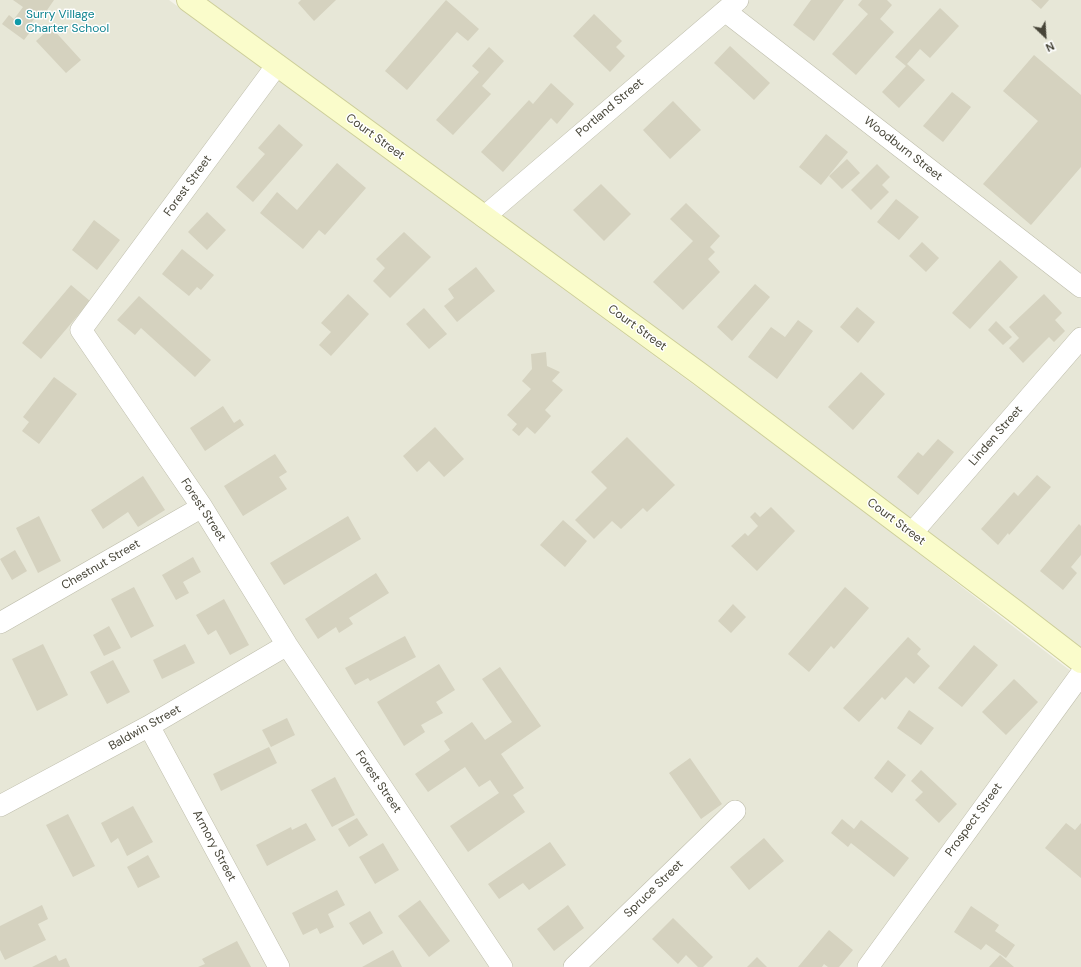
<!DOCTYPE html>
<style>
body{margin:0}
#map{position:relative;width:1081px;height:967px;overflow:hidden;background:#f4f3e9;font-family:"DM Sans",sans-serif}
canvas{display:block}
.north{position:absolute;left:1025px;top:16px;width:40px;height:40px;-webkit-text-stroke:3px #fff;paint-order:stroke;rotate:155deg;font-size:11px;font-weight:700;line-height:16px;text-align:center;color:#474538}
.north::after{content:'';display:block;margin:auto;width:14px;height:18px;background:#474538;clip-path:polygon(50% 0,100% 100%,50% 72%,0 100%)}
</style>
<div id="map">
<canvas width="1081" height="967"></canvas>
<div class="north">N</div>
</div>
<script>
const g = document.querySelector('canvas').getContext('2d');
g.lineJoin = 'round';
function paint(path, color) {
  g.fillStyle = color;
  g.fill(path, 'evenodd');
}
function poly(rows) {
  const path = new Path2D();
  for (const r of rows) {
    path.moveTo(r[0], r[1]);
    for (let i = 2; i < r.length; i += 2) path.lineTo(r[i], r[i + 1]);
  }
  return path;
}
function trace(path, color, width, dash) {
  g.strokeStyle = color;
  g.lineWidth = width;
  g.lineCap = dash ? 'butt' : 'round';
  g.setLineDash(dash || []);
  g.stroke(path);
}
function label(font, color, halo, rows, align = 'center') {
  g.font = font + ' "DM Sans",sans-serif';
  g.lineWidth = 3;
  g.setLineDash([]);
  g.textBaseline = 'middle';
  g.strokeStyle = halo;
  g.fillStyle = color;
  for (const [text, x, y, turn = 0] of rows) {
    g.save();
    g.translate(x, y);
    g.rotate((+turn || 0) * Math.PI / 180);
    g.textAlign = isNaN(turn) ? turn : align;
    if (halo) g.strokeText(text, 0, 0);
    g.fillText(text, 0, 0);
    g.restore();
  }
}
paint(poly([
 [0,0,169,0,825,481,1081,679,1081,967,0,967],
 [208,0,1081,0,1081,648,793,430]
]), '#e7e7d7');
paint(poly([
 [13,0,54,0,41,19,36,16,30,25,34,27,24,40,2,24,9,15,14,19,23,7],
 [301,0,336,0,314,21,298,3],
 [446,0,479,29,468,41,457,32,407,90,385,71],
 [811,0,844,0,814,41,793,25],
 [862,0,887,0,892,5,880,19,894,32,856,75,832,54,868,14,858,5],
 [1031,0,1049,0,1041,9],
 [940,8,959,26,930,58,920,49,907,64,925,80,899,108,882,92,906,66,895,57],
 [594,14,622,41,616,47,625,56,610,72,573,36],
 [51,27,81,60,66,73,36,41],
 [730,46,770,83,754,100,714,63],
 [489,47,504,61,482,86,491,94,453,135,436,120,479,72,472,66],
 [1034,55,1081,95,1081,167,1031,225,983,184,1038,121,1003,91],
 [551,83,574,104,557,124,551,118,503,172,481,152,529,100,533,104],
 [952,92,971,107,943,142,923,126],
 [673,101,701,130,670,159,643,130],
 [279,124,303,145,253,202,236,187,265,154,258,148],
 [826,134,848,152,821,185,799,167],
 [847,159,860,173,842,189,829,176],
 [337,163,366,188,325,235,319,230,303,249,260,213,277,192,297,210],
 [877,164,890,177,882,185,889,192,871,210,851,190],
 [601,184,631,214,604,241,573,210],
 [896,199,919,217,899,240,877,222],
 [686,203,720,236,710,247,715,252,708,259,720,272,683,310,653,282,693,241,670,219],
 [207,212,226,230,207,250,188,232],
 [94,220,120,240,97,270,72,250],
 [404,232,431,257,390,298,373,281,385,268,376,259],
 [922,242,939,258,926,272,909,256],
 [182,249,214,275,201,290,197,287,189,296,162,274],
 [1000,260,1018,277,970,329,952,313],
 [476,267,495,291,457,322,444,306,454,298,448,289],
 [755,284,770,297,732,341,717,327],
 [71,285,90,301,41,359,22,343],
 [348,294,369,314,331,356,319,345,331,332,321,323],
 [1044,294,1062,313,1055,320,1065,331,1054,342,1049,337,1023,363,1009,348,1019,338,1009,327],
 [139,296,211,360,195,377,141,328,135,335,117,320],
 [857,307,875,322,858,343,840,327],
 [424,308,447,334,429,349,406,324],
 [798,320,813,331,777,379,748,357,771,327,785,337],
 [996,321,1012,337,1003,345,988,330],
 [546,352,547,366,560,372,552,381,563,390,545,410,551,416,535,434,527,427,519,436,512,430,517,424,507,415,531,389,522,381,532,369,531,354],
 [861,372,885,394,853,430,828,407],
 [54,377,77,394,39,444,22,431,29,422,23,417],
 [223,406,234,423,240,419,244,425,205,451,190,428],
 [435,427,464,459,444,477,429,461,417,472,403,456],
 [627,437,675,485,647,512,643,508,621,529,612,521,594,539,575,520,607,488,591,472],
 [938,439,954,452,918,495,897,477,918,452,923,456],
 [275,454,287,472,279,477,287,489,243,516,224,486],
 [1037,475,1051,487,1009,535,1008,533,998,545,981,529,1014,492,1018,496],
 [143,476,165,510,138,527,128,512,103,529,91,510],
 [771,507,795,531,757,571,731,546,745,533,748,536,758,526,750,517,755,512,760,517],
 [39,516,61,561,38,573,16,528],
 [348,516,361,539,284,585,270,563],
 [563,520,587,541,565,567,540,545],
 [1079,524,1081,526,1081,555,1071,567,1077,573,1063,590,1040,571],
 [15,550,27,571,12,580,0,559],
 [193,557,201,572,183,582,189,593,176,600,162,575],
 [376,573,389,593,349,618,353,624,339,633,336,627,318,639,305,619],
 [134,587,154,626,131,638,111,599],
 [845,587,869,608,834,649,831,646,809,672,788,654],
 [224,599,249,645,230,655,216,630,208,635,196,615],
 [733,604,746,617,731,633,718,621],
 [109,626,121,648,104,656,93,635],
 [405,636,416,657,370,681,368,678,355,685,345,668],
 [908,637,921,649,917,654,930,666,914,684,906,677,885,700,882,697,859,722,843,708],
 [43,644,68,695,37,711,12,659],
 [185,644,195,663,162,679,153,660],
 [974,645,998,665,962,707,938,688],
 [113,660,130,692,107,704,90,672],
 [439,664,455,690,436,702,443,713,421,725,425,732,404,746,377,702],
 [500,667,541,726,501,754,524,788,513,795,525,812,468,852,450,826,499,793,490,780,479,787,465,767,428,792,415,774,450,750,444,741,472,722,485,740,512,722,482,679],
 [1014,679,1038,702,1006,735,982,712],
 [909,710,934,728,921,745,897,728],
 [287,718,295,735,271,747,262,730],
 [269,747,277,763,221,791,213,774],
 [690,758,722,804,701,819,669,773],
 [888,760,906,775,892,793,874,778],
 [921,770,957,804,939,823,915,800,923,792,911,781],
 [335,777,355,815,332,827,311,790],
 [133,806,153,842,127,856,118,838,111,843,101,823],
 [68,814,95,866,73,877,46,825],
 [357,818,368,835,349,847,338,829],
 [842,819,854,829,861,820,909,858,894,877,851,843,848,847,831,833],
 [306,823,316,840,267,866,256,845,291,827,292,830],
 [1066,823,1075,830,1081,823,1081,878,1045,848],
 [764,838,784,861,749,890,730,867],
 [550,842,566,865,529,890,523,883,499,899,488,884],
 [383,843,399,870,375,884,359,857],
 [148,855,160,877,138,888,127,867],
 [337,890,345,905,328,914,334,927,320,934,317,928,303,935,292,913],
 [420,900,450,941,429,957,398,916],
 [42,905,48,919,38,924,46,940,5,960,0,950,0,926],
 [568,905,584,928,554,951,537,929],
 [971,906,999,925,995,931,1015,945,1006,958,986,944,981,950,954,932],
 [370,911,383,933,363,945,349,923],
 [673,918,713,957,703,967,698,967,686,955,678,964,652,939],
 [829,930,853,950,839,967,828,967,824,964,822,967,798,967],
 [237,941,251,967,198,967,205,964,202,959],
 [393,950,402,967,362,967],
 [56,955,59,961,66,958,70,967,32,967],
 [1000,955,1014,967,989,967],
 [757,957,767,967,747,967]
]), '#d5d2bf');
const minor = poly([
 [725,11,1081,287],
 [277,65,81,330,202,507,287,645,502,967],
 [484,217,738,0],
 [912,533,1081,338],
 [0,623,202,507],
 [149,726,279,967],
 [0,806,149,726,287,645],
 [574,967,735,811],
 [868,967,1081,674]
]);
const secondary = poly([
 [188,0,700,374,1015,611,1081,662]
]);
trace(minor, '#bfbeac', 22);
trace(secondary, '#cdce99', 24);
trace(minor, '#fff', 21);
trace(secondary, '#fafccb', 22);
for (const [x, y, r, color] of [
 [18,22,4,"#0f9aa8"]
]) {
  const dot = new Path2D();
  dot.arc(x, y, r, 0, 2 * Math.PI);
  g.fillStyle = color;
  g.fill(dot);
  trace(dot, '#fff', 1.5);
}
label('12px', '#0d838f', '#fff', [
 ["Surry Village",26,15],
 ["Charter School",26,29]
], 'left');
label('12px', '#474538', '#fff', [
 ["Portland Street",610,108,-40],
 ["Court Street",375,137,36],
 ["Woodburn Street",903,149,38],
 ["Forest Street",188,186,-54],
 ["Court Street",637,328,36],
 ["Linden Street",996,436,-49],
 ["Forest Street",203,510,57],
 ["Court Street",896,522,37],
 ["Chestnut Street",101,565,-30],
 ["Baldwin Street",145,728,-29],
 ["Forest Street",378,782,56],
 ["Prospect Street",974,820,-54],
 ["Armory Street",214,846,62],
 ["Spruce Street",654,889,-44]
]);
</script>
